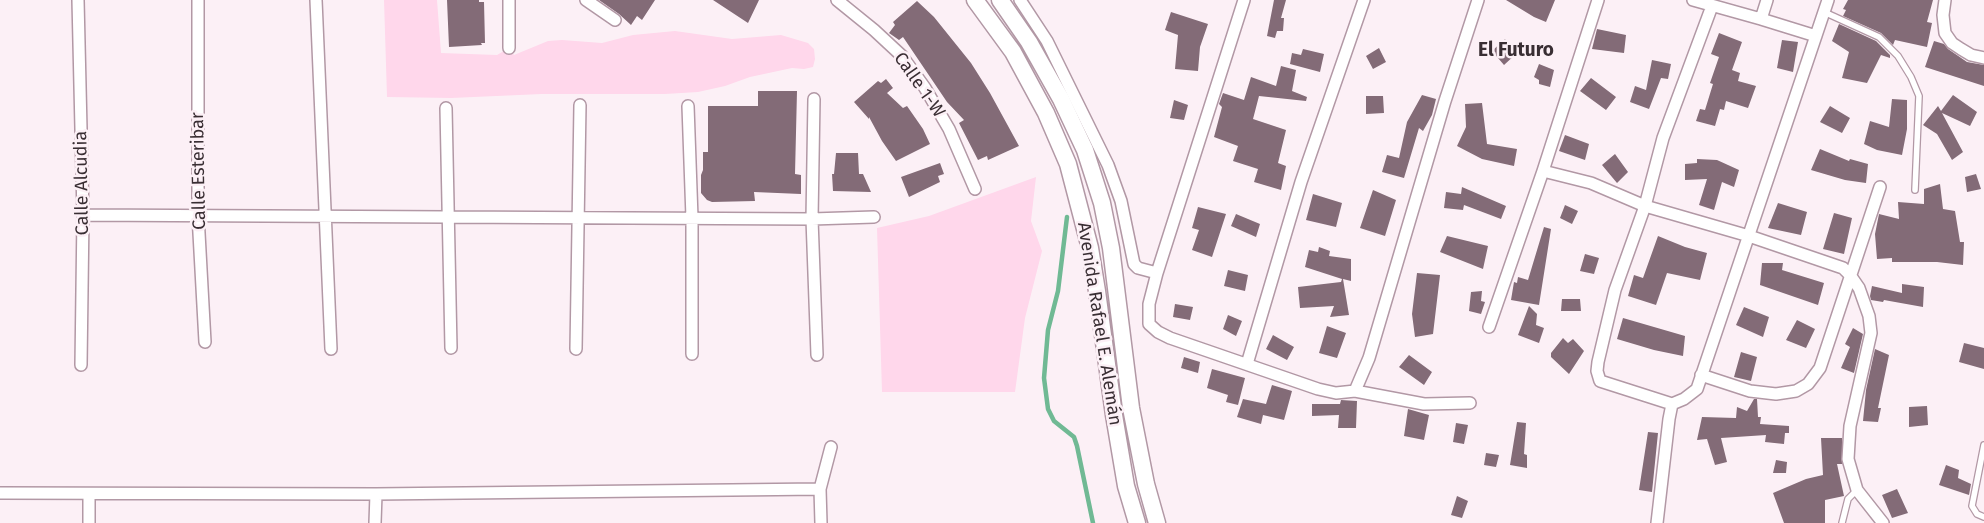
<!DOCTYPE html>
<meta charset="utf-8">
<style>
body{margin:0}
canvas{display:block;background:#fcf0f6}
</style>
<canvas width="1984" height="523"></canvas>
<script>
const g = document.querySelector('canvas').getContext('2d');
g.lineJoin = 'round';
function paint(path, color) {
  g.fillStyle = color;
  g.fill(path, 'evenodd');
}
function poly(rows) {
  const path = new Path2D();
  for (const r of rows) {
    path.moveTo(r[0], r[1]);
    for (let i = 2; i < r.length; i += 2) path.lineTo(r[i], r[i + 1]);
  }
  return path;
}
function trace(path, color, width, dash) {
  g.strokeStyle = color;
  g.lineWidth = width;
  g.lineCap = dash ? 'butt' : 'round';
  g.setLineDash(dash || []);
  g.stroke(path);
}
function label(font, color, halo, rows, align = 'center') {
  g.font = font + ' "Fira Sans",sans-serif';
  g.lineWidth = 5;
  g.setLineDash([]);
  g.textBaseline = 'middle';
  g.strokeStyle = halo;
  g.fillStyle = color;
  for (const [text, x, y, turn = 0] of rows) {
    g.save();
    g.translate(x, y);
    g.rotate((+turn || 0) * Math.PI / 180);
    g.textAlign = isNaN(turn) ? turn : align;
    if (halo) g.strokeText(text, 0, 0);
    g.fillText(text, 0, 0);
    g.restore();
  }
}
paint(poly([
 [384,0,437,0,441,53,497,55,509,48,514,55,548,41,562,40,602,43,633,35,675,31,732,39,781,35,808,43,814,49,815,59,813,67,804,69,792,68,750,77,725,86,698,92,665,94,542,94,451,98,387,97],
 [1036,177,1031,221,1042,251,1025,318,1015,392,882,392,877,228,929,216]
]), '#ffd7eb');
trace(poly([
 [1067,217,1058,291,1048,330,1044,378,1048,409,1054,421,1074,437,1077,446,1093,523]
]), '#70b994', 4.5);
paint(poly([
 [447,0,479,0,479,2,484,2,485,43,481,43,482,45,449,47],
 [599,0,655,0,642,20,637,16,631,25,619,14],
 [713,0,759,0,748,23],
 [1274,0,1286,0,1281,18,1284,18,1283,31,1277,31,1275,38,1267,36],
 [1506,0,1555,0,1546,22,1534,17],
 [1848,0,1933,0,1927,22,1932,23,1927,47,1895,40,1893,45,1881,33,1843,16,1846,10,1843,9],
 [917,1,934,17,971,63,990,93,1019,146,988,160,987,156,978,160,959,123,964,120,947,102,903,37,899,40,889,33,895,25,893,22],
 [1171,12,1208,24,1200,47,1198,71,1175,69,1178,35,1165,30],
 [1839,24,1876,41,1890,55,1890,58,1881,55,1867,83,1842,78,1849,52,1832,41],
 [1597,29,1626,35,1624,53,1592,49],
 [1719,33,1742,42,1732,70,1740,73,1738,81,1756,86,1748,108,1726,101,1724,110,1720,109,1715,126,1696,121,1700,109,1705,110,1713,84,1710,83,1719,57,1711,54],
 [1505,39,1516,54,1504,65,1492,51],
 [1782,40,1798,42,1793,72,1777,68],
 [1934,41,1944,44,1948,49,1967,62,1984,65,1984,86,1925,67],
 [1379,48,1386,62,1373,69,1366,56],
 [1303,49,1324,54,1320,72,1290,64,1292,53,1301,55],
 [1652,60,1671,64,1668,79,1661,78,1649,109,1630,102,1635,86,1646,90],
 [1539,64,1554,70,1550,87,1539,84,1539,80,1534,77],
 [1281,66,1296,70,1292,91,1307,97,1306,101,1259,96,1253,119,1286,130,1278,163,1286,166,1281,190,1254,182,1258,169,1233,161,1238,146,1214,137,1222,107,1219,104,1223,93,1244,100,1251,77,1276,86],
 [1591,78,1616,97,1606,110,1580,91],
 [886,79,893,88,887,93,903,108,907,106,923,129,930,144,896,161,882,141,869,117,869,119,854,102,878,81,881,83],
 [758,91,797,91,795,174,801,175,801,194,754,192,755,201,712,202,707,200,701,193,701,175,703,170,703,152,708,152,708,106,758,106],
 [1422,95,1436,99,1432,115,1423,131,1419,128,1404,178,1382,172,1387,155,1399,158,1407,122],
 [1953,95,1977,112,1970,126,1942,113,1963,152,1952,160,1937,134,1923,125,1938,106,1941,111],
 [1366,96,1383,96,1384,113,1366,114],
 [1892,99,1907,100,1907,129,1902,155,1877,150,1864,144,1870,121,1889,127],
 [1174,100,1188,105,1184,120,1170,118],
 [1482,103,1487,144,1517,149,1514,166,1482,159,1457,146,1466,127,1465,104],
 [1830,106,1850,118,1842,133,1820,122],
 [1565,135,1589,144,1585,160,1559,151],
 [1820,149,1849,161,1850,159,1868,164,1866,183,1845,180,1811,170],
 [836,153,858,153,859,174,863,174,871,192,833,191,832,174,834,174],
 [1615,154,1628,172,1617,183,1602,165],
 [1697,159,1717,160,1739,170,1734,187,1722,182,1714,210,1699,205,1707,179,1685,180,1685,164,1697,163],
 [940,163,944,174,938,176,940,182,909,197,901,177],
 [1976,174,1981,189,1967,192,1965,177],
 [1940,184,1943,209,1955,211,1960,242,1964,242,1963,265,1937,262,1892,262,1892,258,1877,259,1875,234,1879,214,1899,219,1898,202,1924,204,1924,189],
 [1462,187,1506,206,1501,219,1464,205,1463,210,1444,208,1446,192,1461,194],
 [1373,190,1396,200,1385,236,1360,228],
 [1313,194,1342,203,1336,227,1306,220],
 [1778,203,1807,212,1801,235,1768,228],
 [1565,205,1578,211,1572,224,1560,218],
 [1198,207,1226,214,1212,257,1192,250,1199,230,1192,228],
 [1834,213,1852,218,1844,254,1823,249],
 [1236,214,1260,224,1256,237,1231,226],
 [1544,227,1551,229,1539,305,1511,300,1514,282,1517,283,1518,277,1528,280],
 [1447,236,1488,246,1483,269,1440,252],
 [1658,236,1685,247,1707,253,1700,280,1667,273,1656,305,1628,296,1634,275,1643,278],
 [1319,247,1330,251,1329,256,1351,259,1351,281,1343,279,1349,315,1330,317,1334,306,1300,308,1298,287,1341,282,1342,279,1305,267,1309,250,1318,252],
 [1585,254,1599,258,1594,274,1580,271],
 [1762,263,1783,263,1782,270,1824,283,1818,305,1760,285],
 [1228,270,1248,275,1245,291,1224,286],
 [1417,273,1440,275,1433,334,1415,337,1412,314],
 [1902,284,1924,287,1923,307,1884,300,1883,302,1871,300,1870,296,1872,286,1902,293],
 [1482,291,1481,301,1485,302,1481,314,1469,311,1471,292],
 [1562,299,1580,299,1581,311,1561,311],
 [1175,304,1193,307,1190,320,1173,317],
 [1529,306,1537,314,1536,325,1544,328,1539,343,1518,335],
 [1744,307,1769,317,1763,337,1736,325],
 [1228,315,1242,321,1236,336,1223,329],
 [1623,318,1685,336,1683,356,1654,350,1617,339],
 [1797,320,1815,329,1806,348,1786,340],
 [1327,326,1346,333,1337,358,1319,353],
 [1853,328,1863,334,1854,373,1841,368,1850,347,1845,344],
 [1273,335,1294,347,1287,360,1266,349],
 [1563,338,1568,343,1573,339,1584,351,1569,374,1551,357,1551,353],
 [1964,343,1984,348,1984,369,1959,362],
 [1875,349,1889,355,1878,408,1881,408,1878,422,1863,421,1866,390],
 [1741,352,1757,357,1751,381,1734,377],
 [1409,355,1432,372,1424,385,1399,367],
 [1184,357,1200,362,1198,373,1181,368],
 [1212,369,1245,378,1238,405,1226,402,1228,395,1207,388],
 [1272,385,1292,391,1284,420,1263,415,1261,424,1237,417,1243,399,1266,404],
 [1754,399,1757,399,1758,417,1761,417,1760,424,1789,426,1789,433,1785,433,1784,444,1765,442,1766,435,1721,438,1727,462,1715,465,1707,439,1697,440,1702,417,1736,418,1737,407,1747,411],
 [1341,400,1357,401,1356,428,1338,428,1339,415,1312,416,1312,404,1340,404],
 [1927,406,1928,425,1909,427,1909,407],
 [1408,409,1429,415,1424,440,1404,436],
 [1517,422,1526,423,1524,454,1527,455,1527,468,1510,465],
 [1456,423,1468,425,1464,444,1453,442],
 [1648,432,1658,433,1652,492,1639,490],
 [1821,438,1842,438,1842,464,1837,464,1844,496,1825,500,1825,523,1784,523,1773,493,1806,479,1823,475],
 [1486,453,1499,455,1496,467,1484,465],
 [1776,460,1787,462,1786,473,1773,473],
 [1946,465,1959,470,1958,478,1971,484,1969,495,1939,485],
 [1897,489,1908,513,1892,518,1882,495],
 [1457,496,1468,501,1462,518,1451,515]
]), '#836b77');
const lane = poly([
 [1824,12,1879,37,1898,56,1911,77,1919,96,1915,190],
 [1984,445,1972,506,1977,514,1984,517],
 [1842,523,1848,499,1857,490]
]);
const street = poly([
 [78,0,83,215,81,365],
 [198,0,198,215,205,342],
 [316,0,331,349],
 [509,0,509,48],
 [586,0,615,20],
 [837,0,874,30,902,56,925,88,949,129,975,189],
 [1020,0,1047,41,1108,165,1121,201,1134,264,1138,268,1157,273],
 [1244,0,1157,273,1149,304,1149,324,1158,332,1170,338,1318,389,1336,393,1355,391,1424,404,1470,403],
 [1693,0,1761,19],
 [1767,0,1761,19,1816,36],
 [1945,0,1943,15,1945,33,1952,43,1961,49,1971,55,1984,58],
 [1712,6,1663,138,1645,206,1615,290,1598,362,1597,371,1600,381,1672,404,1684,399,1697,389,1828,0],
 [814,99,812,219,817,355],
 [688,106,692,218,692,354],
 [446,108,451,348],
 [1543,171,1591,183,1645,206,1749,236,1843,268,1850,275,1859,288,1869,316,1871,333,1850,426,1848,459,1857,490,1883,523],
 [83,215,812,219,874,217],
 [1489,327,1543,171,1598,0],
 [576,349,580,105],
 [1247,364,1301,182,1364,0],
 [1701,375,1750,391,1776,394,1796,391,1808,384,1820,368,1880,187],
 [1355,391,1369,358,1445,101,1478,0],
 [0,493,376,494,820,489],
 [89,523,89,494],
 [375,523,376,494],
 [821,523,820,489,831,447],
 [1657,523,1669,419,1672,404]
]);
const secondary = poly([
 [975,0,1013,52,1046,113,1068,164,1090,248,1097,291,1114,415,1126,486,1137,523],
 [1000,0,1029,42,1061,99,1085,150,1102,203,1111,248,1131,408,1146,484,1157,523]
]);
trace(lane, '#b298a5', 8);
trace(street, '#b298a5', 14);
trace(secondary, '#b298a5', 19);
trace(lane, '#fff', 5.5);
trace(street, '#fff', 11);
trace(secondary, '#fff', 16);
label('18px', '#392e33', '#fcf0f6', [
 ["Calle 1-W",919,85,55],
 ["Calle Esteribar",199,171,-91],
 ["Calle Alcudia",82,183,-91],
 ["Avenida Rafael E. Alemán",1099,324,81]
]);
label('bold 19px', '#392e33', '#fcf0f6', [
 ["El Futuro",1516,51]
]);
</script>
